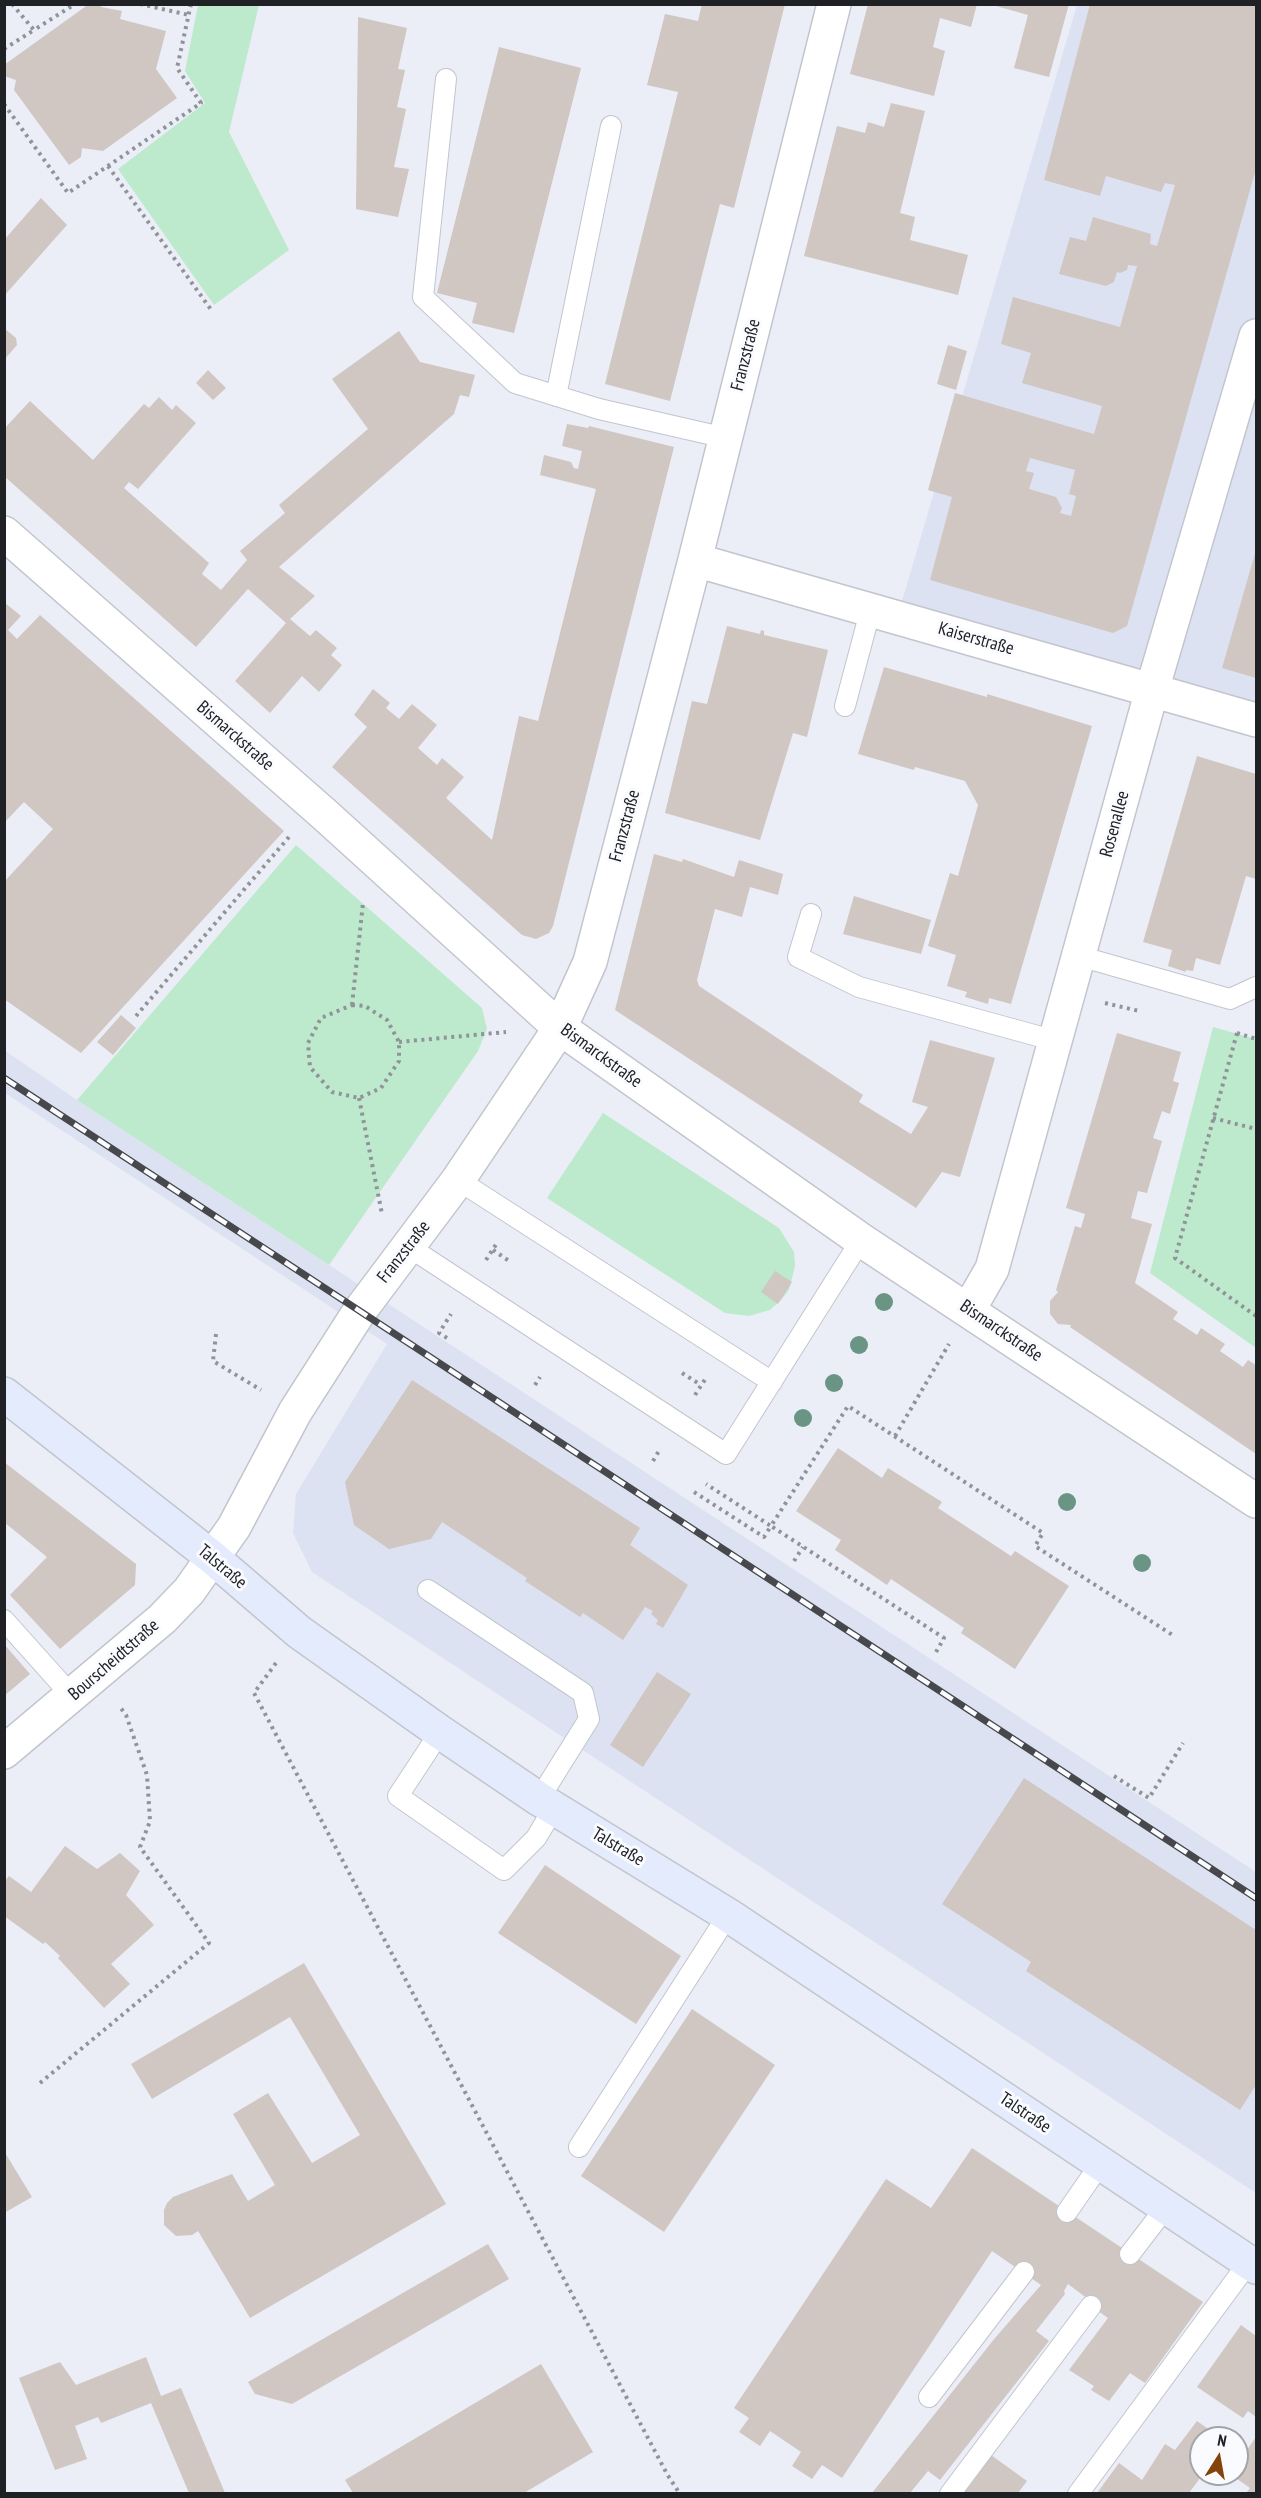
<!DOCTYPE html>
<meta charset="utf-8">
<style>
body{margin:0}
#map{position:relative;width:1261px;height:2498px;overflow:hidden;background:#ebeef7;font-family:"PT Sans Narrow",sans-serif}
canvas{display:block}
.frame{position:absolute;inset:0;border:6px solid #202124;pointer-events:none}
.north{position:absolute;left:1189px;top:2426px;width:60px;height:60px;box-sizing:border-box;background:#fafbff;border:2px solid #a3a4a7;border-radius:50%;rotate:11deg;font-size:16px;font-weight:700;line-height:24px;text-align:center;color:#202124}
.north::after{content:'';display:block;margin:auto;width:21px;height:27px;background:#83430a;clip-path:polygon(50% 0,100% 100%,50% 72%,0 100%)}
</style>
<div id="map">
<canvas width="1261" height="2498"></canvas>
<div class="frame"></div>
<div class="north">N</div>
</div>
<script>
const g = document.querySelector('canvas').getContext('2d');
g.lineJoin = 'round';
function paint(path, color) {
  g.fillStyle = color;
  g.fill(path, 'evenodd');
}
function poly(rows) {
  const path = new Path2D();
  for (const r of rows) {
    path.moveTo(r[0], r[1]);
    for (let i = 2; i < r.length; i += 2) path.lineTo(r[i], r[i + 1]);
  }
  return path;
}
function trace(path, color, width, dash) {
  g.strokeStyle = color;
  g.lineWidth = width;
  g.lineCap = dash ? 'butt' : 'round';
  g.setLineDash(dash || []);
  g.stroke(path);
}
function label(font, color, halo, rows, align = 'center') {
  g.font = font + ' "PT Sans Narrow",sans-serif';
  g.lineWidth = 6;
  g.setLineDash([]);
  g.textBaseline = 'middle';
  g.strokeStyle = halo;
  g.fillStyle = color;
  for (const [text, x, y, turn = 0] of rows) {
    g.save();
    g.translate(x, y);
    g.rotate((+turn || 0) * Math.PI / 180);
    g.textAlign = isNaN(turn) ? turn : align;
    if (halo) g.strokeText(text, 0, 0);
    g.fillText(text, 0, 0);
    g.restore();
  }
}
paint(poly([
 [1077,5,1256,5,1256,703,900,608],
 [4,1050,77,1100,1256,1872,1256,2193,312,1572,293,1533,296,1494,387,1344,5,1093]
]), '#dde2f2');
paint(poly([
 [198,5,259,5,229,132,289,250,214,305,118,169,205,103,185,71],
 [296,845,482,1008,487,1029,478,1051,329,1265,77,1100],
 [1213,1027,1256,1039,1256,1348,1150,1273],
 [603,1113,779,1228,794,1252,795,1266,789,1290,782,1299,770,1310,749,1316,725,1313,547,1198]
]), '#bdeacc');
paint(poly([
 [89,4,101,4,101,7,122,11,120,19,166,31,156,69,177,98,103,151,82,148,81,157,69,165,14,90,16,80,4,76,4,65],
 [702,4,785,4,734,208,720,204,670,401,605,384,678,92,647,85,665,14,698,21],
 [868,4,977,4,971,27,940,18,933,47,945,51,934,96,850,74],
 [989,4,1069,4,1049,77,1014,68,1028,15],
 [1090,4,1256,4,1256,169,1127,626,1113,633,930,580,952,497,928,490,955,393,1094,434,1102,406,1022,383,1031,353,1001,344,1013,297,1120,327,1137,266,1128,265,1127,270,1120,273,1117,272,1114,282,1106,286,1059,274,1070,237,1086,241,1093,217,1151,234,1150,244,1157,246,1175,185,1165,183,1161,192,1106,176,1100,196,1044,180],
 [1030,458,1075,470,1069,494,1076,496,1071,516,1060,513,1062,508,1056,497,1029,489,1034,473,1026,471],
 [358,17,407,28,398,69,405,70,397,107,406,109,394,167,409,169,398,217,356,209],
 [499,47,581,68,514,333,472,323,477,303,437,293],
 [891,103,925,111,900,213,915,217,910,240,968,255,958,295,804,256,837,126,865,133,868,122,884,127],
 [41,198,67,225,4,296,4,240],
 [4,328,16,338,17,345,4,360],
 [399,331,420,362,475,375,469,397,460,395,454,414,279,567,315,596,290,619,310,636,316,630,337,648,331,655,342,665,319,692,302,676,270,713,235,681,286,623,248,589,196,647,4,476,4,429,30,401,93,460,144,404,149,408,159,397,172,410,176,405,196,423,138,489,129,482,124,488,209,563,202,574,221,590,247,560,240,551,285,513,279,505,368,429,332,379],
 [948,345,967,351,956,390,937,384],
 [208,370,226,388,213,400,196,383],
 [567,424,588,428,589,426,674,447,553,926,549,933,536,939,522,935,332,767,367,727,354,715,373,689,390,703,386,708,399,719,412,704,437,725,418,748,437,765,442,758,464,777,446,798,492,840,519,716,538,721,596,489,540,475,544,455,571,462,574,468,578,469,582,451,562,446],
 [1256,550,1256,678,1222,668],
 [4,602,21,616,8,630,17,639,40,615,284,831,81,1053,4,999,4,882,53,829,24,802,4,823],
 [727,626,760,634,761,630,764,631,764,635,828,650,807,737,793,733,760,840,665,813,692,701,707,704],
 [884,667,987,697,987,694,1092,726,1011,1004,989,998,988,1004,965,997,967,992,947,986,956,955,928,946,950,873,958,876,978,805,965,781,915,767,914,770,858,754],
 [1197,756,1256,774,1256,879,1246,876,1220,965,1196,958,1193,971,1186,970,1186,972,1168,966,1172,950,1143,942],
 [654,854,682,862,683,859,734,877,739,860,783,874,778,895,750,887,742,917,715,909,697,980,699,986,863,1095,859,1102,911,1134,928,1107,912,1102,930,1040,995,1058,960,1177,942,1172,916,1208,615,1010],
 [854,896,931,920,921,954,843,934],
 [121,1015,136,1028,113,1055,97,1042],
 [1117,1033,1181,1052,1173,1081,1179,1083,1170,1114,1162,1111,1153,1138,1162,1141,1147,1193,1138,1191,1131,1218,1152,1224,1135,1283,1178,1312,1173,1319,1197,1335,1201,1328,1225,1344,1220,1351,1243,1367,1248,1360,1256,1365,1256,1454,1070,1327,1071,1325,1058,1324,1050,1314,1050,1301,1058,1292,1056,1290,1075,1226,1081,1228,1085,1214,1066,1208],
 [775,1271,792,1282,778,1304,761,1292],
 [412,1380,640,1528,630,1545,688,1585,663,1628,656,1624,658,1620,651,1614,653,1611,645,1607,623,1640,583,1613,580,1617,525,1581,527,1578,442,1522,431,1539,389,1549,354,1525,345,1482],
 [838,1448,882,1478,888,1468,942,1502,938,1508,1011,1556,1015,1551,1069,1586,1015,1669,961,1633,964,1628,891,1579,887,1585,835,1550,841,1540,796,1511],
 [4,1462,136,1564,135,1585,60,1649,10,1595,47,1557,4,1522],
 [4,1644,30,1674,4,1696],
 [657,1672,691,1694,643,1767,610,1745],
 [1024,1778,1256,1930,1256,2085,1240,2110,1026,1971,1031,1962,942,1904],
 [65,1846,97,1869,120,1853,140,1871,126,1895,154,1925,111,1964,130,1984,104,2008,58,1958,60,1956,45,1942,43,1944,4,1916,4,1882,9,1876,31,1892],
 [545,1865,681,1956,636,2024,498,1933],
 [304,1963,446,2204,250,2318,198,2231,192,2235,176,2236,164,2225,164,2210,167,2203,173,2197,232,2174,248,2201,275,2185,233,2114,268,2093,312,2163,360,2135,290,2017,152,2099,131,2064],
 [692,2009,775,2065,664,2232,581,2176],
 [972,2148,1203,2302,1145,2383,1130,2373,1109,2401,1091,2390,1094,2386,1069,2370,1108,2318,1091,2306,1088,2299,1068,2284,1064,2291,1065,2294,1036,2331,1049,2341,940,2480,928,2471,910,2493,872,2493,995,2338,1041,2285,992,2251,842,2478,822,2465,812,2479,792,2466,801,2452,770,2431,760,2446,739,2432,749,2418,734,2408,886,2179,931,2208],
 [4,2151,32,2197,4,2213],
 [488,2244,509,2279,292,2404,255,2394,248,2382],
 [1241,2325,1256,2336,1256,2417,1248,2411,1243,2418,1197,2387],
 [146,2357,161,2396,181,2388,225,2493,189,2493,151,2403,101,2423,98,2417,75,2426,87,2459,55,2470,19,2378,60,2362,76,2385],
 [541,2364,593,2452,524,2493,353,2493,345,2480],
 [1197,2421,1221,2438,1201,2438,1201,2474,1203,2474,1189,2493,1097,2493,1119,2463,1142,2480,1165,2444,1175,2450],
 [1256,2437,1256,2493,1246,2493,1250,2488,1230,2474,1237,2474,1237,2464],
 [991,2455,1027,2481,1018,2493,962,2493]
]), '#d0c6c2');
const service = poly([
 [446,79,423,297,515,383,599,409,726,438],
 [556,396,611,126],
 [845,706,871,608],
 [811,914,798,957,859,987,1056,1041],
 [1079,956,1230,999,1256,987],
 [458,1180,772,1382],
 [409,1247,726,1454,861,1240],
 [428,1590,583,1693,589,1719,539,1799],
 [4,1620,72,1696],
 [440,1732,398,1796,504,1870,536,1838,554,1808],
 [579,2147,728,1915],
 [1067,2212,1101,2163],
 [1130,2254,1166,2207],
 [929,2397,1024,2272],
 [950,2494,1091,2306],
 [1078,2494,1249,2262]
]);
const minor = poly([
 [4,533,324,814,560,1028,861,1240,1256,1501],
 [695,560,1256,720],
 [969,1309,992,1269,1152,690,1256,336],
 [4,1752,162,1619,189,1591,234,1527,295,1412,359,1312,458,1180,560,1028,590,962,695,560,834,4]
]);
const secondary = poly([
 [4,1394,213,1558,299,1632,440,1732,539,1799,728,1915,1256,2267]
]);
trace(service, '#c2c5ce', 22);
trace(minor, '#c2c5ce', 36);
trace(secondary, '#c2c5ce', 36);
trace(poly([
 [12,4,34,30,75,4],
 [140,4,189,15],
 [4,49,34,30],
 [4,104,68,193,201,103,177,68,191,4],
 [108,166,212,311],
 [1105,1003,1139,1011],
 [352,1005,365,1006,387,1020,399,1042,399,1061,381,1088,359,1098,332,1092,310,1067,308,1043,321,1018,352,1005],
 [352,1005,363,903],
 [136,1016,289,837],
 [1237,1033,1175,1258,1256,1316],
 [1237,1033,1256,1039],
 [399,1042,506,1032],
 [359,1098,382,1214],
 [1213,1118,1256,1129],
 [493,1250,509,1261],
 [486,1260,497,1243],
 [216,1334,213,1361,261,1390],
 [447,1338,439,1333,451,1314],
 [682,1373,701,1385],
 [535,1385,540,1377],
 [695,1395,706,1378],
 [895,1436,949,1344],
 [653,1461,660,1449],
 [694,1492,764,1537,771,1526,706,1484],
 [794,1561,803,1547],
 [936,1652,944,1638,771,1526,848,1406,1043,1533,1035,1546,1174,1636],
 [276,1663,254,1693,667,2474,680,2494],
 [1114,1776,1149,1798,1183,1743],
 [40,2083,209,1943,140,1847,150,1821,147,1775,126,1715,120,1707]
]), '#909399', 4, [3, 4.5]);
trace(service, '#fff', 20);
trace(minor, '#fff', 33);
trace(secondary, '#e3ebfc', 33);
const rail = poly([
 [4,1078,1256,1898]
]);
trace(rail, '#47484c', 7);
trace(rail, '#fafbff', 4.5, [14]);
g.fillStyle = '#6a9585';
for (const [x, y] of [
 [884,1302],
 [859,1345],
 [834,1383],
 [803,1418],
 [1067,1502],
 [1142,1563]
]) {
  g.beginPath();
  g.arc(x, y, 9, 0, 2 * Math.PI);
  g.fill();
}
label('18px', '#202124', '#fafbff', [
 ["Franzstraße",746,355,-76],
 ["Kaiserstraße",976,639,16],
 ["Bismarckstraße",235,736,41],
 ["Rosenallee",1115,824,-75],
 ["Franzstraße",625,826,-75],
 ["Bismarckstraße",601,1056,36],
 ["Franzstraße",404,1252,-52],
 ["Bismarckstraße",1001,1331,34],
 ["Talstraße",222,1567,40],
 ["Bourscheidtstraße",114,1660,-41],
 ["Talstraße",618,1847,31],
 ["Talstraße",1025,2113,34]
]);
</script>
